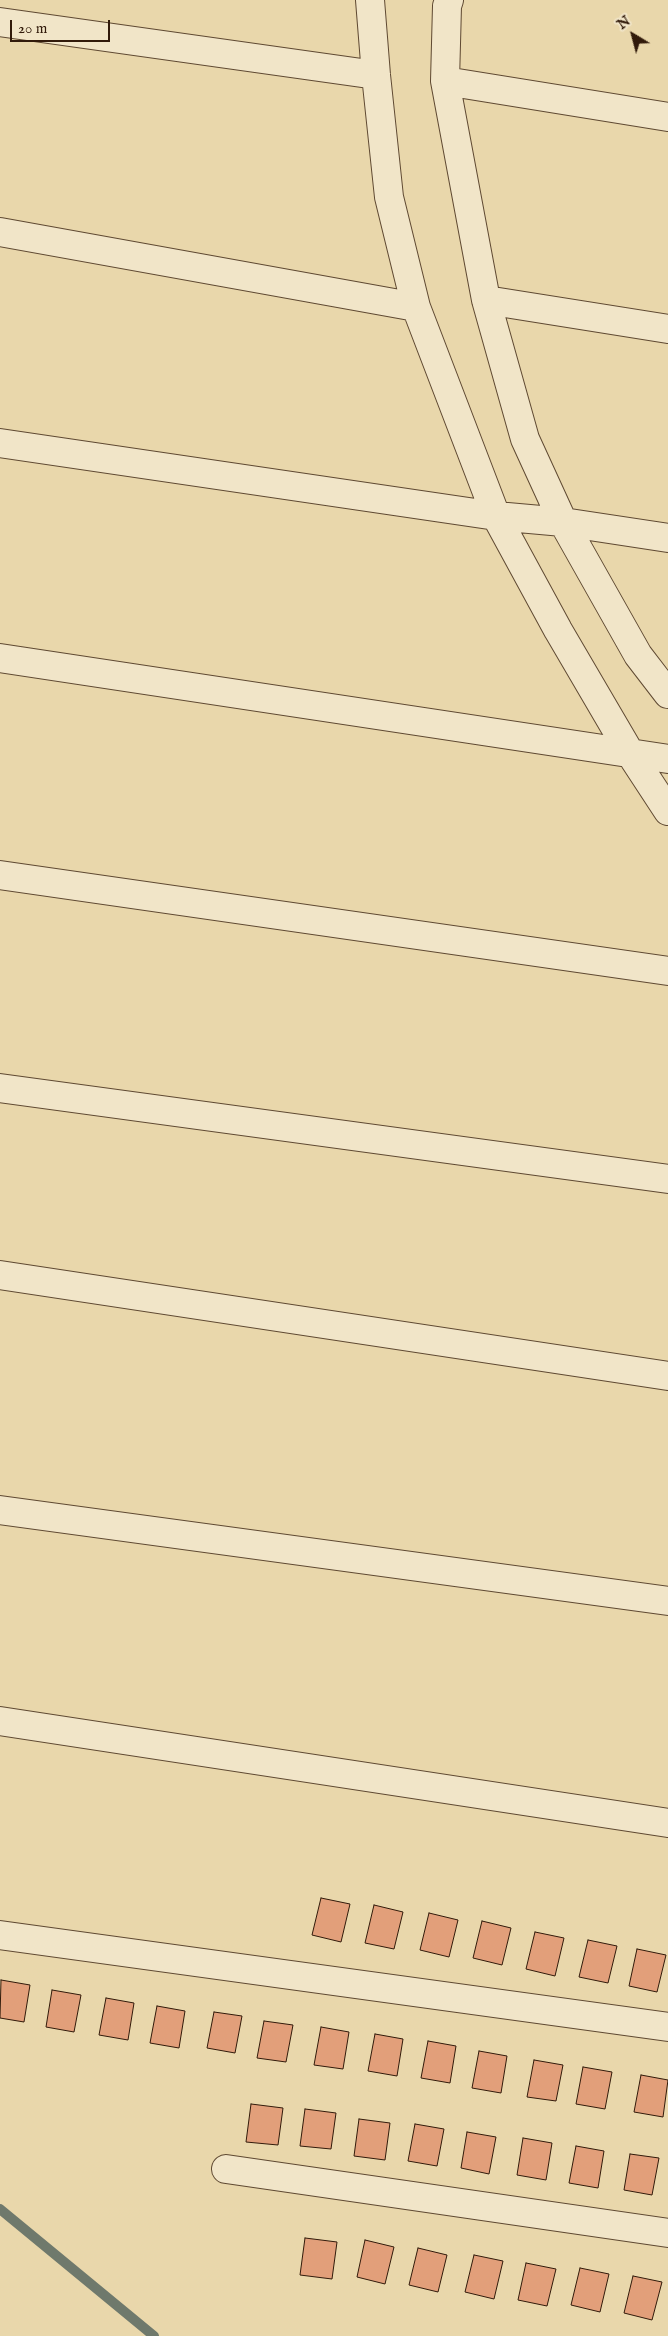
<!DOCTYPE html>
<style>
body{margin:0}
#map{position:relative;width:668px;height:2336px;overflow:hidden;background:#e9d7ab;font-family:"IM FELL English",serif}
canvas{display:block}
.north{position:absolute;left:608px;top:10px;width:50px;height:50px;-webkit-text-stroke:4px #f1e5c8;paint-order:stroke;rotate:323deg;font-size:14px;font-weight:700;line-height:20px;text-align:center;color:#311a0a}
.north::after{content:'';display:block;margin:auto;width:18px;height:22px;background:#311a0a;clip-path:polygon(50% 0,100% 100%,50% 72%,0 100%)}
.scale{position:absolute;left:10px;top:20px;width:100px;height:22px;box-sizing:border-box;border:2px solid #311a0a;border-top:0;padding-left:6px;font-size:15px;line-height:18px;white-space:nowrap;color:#311a0a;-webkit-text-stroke:4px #f1e5c8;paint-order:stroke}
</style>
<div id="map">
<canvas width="668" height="2336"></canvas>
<div class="north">N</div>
<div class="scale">20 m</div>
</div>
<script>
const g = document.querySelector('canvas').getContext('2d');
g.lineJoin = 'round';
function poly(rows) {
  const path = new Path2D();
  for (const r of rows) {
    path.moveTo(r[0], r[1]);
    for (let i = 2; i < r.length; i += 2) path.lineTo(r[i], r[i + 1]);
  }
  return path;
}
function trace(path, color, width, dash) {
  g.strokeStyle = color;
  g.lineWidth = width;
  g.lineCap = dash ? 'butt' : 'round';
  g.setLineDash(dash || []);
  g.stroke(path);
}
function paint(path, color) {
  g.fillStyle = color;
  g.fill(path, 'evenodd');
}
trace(poly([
 [0,2209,154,2336]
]), '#6f796c', 10);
const building = poly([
 [321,1898,350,1904,341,1942,312,1935,321,1898],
 [374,1905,403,1912,394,1949,365,1943,374,1905],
 [429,1913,458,1920,449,1957,420,1950,429,1913],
 [482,1921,511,1928,502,1965,473,1958,482,1921],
 [535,1932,564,1938,555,1976,526,1969,535,1932],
 [588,1940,617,1946,608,1983,579,1977,588,1940],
 [637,1949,666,1955,657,1992,629,1986,637,1949],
 [1,1980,30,1985,24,2022,0,2018,1,1980],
 [52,1990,81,1995,74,2032,46,2027,52,1990],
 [106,1998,134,2003,128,2040,99,2035,106,1998],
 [157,2006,185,2011,179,2048,150,2043,157,2006],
 [214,2012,242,2016,235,2053,207,2048,214,2012],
 [264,2021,293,2025,286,2062,257,2058,264,2021],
 [321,2027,349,2032,343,2069,314,2065,321,2027],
 [375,2034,403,2039,397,2076,368,2071,375,2034],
 [428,2041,456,2046,450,2083,421,2078,428,2041],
 [479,2051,507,2056,501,2093,472,2088,479,2051],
 [534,2060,563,2065,556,2101,527,2097,534,2060],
 [583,2067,612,2072,605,2109,576,2104,583,2067],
 [641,2075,668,2080,663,2117,634,2112,641,2075],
 [251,2104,283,2108,278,2145,246,2142,251,2104],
 [305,2109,336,2113,331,2149,300,2146,305,2109],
 [359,2119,390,2123,385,2160,354,2156,359,2119],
 [415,2124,444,2129,437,2166,408,2161,415,2124],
 [467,2132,496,2137,489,2174,461,2168,467,2132],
 [523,2138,552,2143,546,2180,517,2175,523,2138],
 [576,2146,604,2151,598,2188,569,2183,576,2146],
 [630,2154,659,2158,652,2195,624,2190,630,2154],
 [305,2238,337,2242,332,2279,300,2275,305,2238],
 [365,2240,394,2247,385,2284,357,2277,365,2240],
 [418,2248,447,2255,438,2292,409,2285,418,2248],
 [474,2255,503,2261,494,2299,465,2292,474,2255],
 [526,2263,556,2269,547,2306,518,2300,526,2263],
 [580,2268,609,2274,600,2312,571,2305,580,2268],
 [633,2276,662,2282,652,2320,624,2313,633,2276]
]);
paint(building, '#e29f7a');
trace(building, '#311a0a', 1);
const minor = poly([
 [370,0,376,75,389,197,416,307,496,516,558,630,630,753,668,811],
 [449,0,447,6,445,81,486,300,525,439,563,522,638,655,668,694],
 [0,22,376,75],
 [445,81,668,117],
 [0,232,416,307],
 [486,300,668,329],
 [0,443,496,516,563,522,668,538],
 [0,658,668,759],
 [0,875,668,971],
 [0,1088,668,1179],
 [0,1275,668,1376],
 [0,1510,668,1601],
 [0,1721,668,1823],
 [0,1935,668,2027],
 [226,2169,668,2233]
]);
trace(minor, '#5f4932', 30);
trace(minor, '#f1e5c8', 28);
</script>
